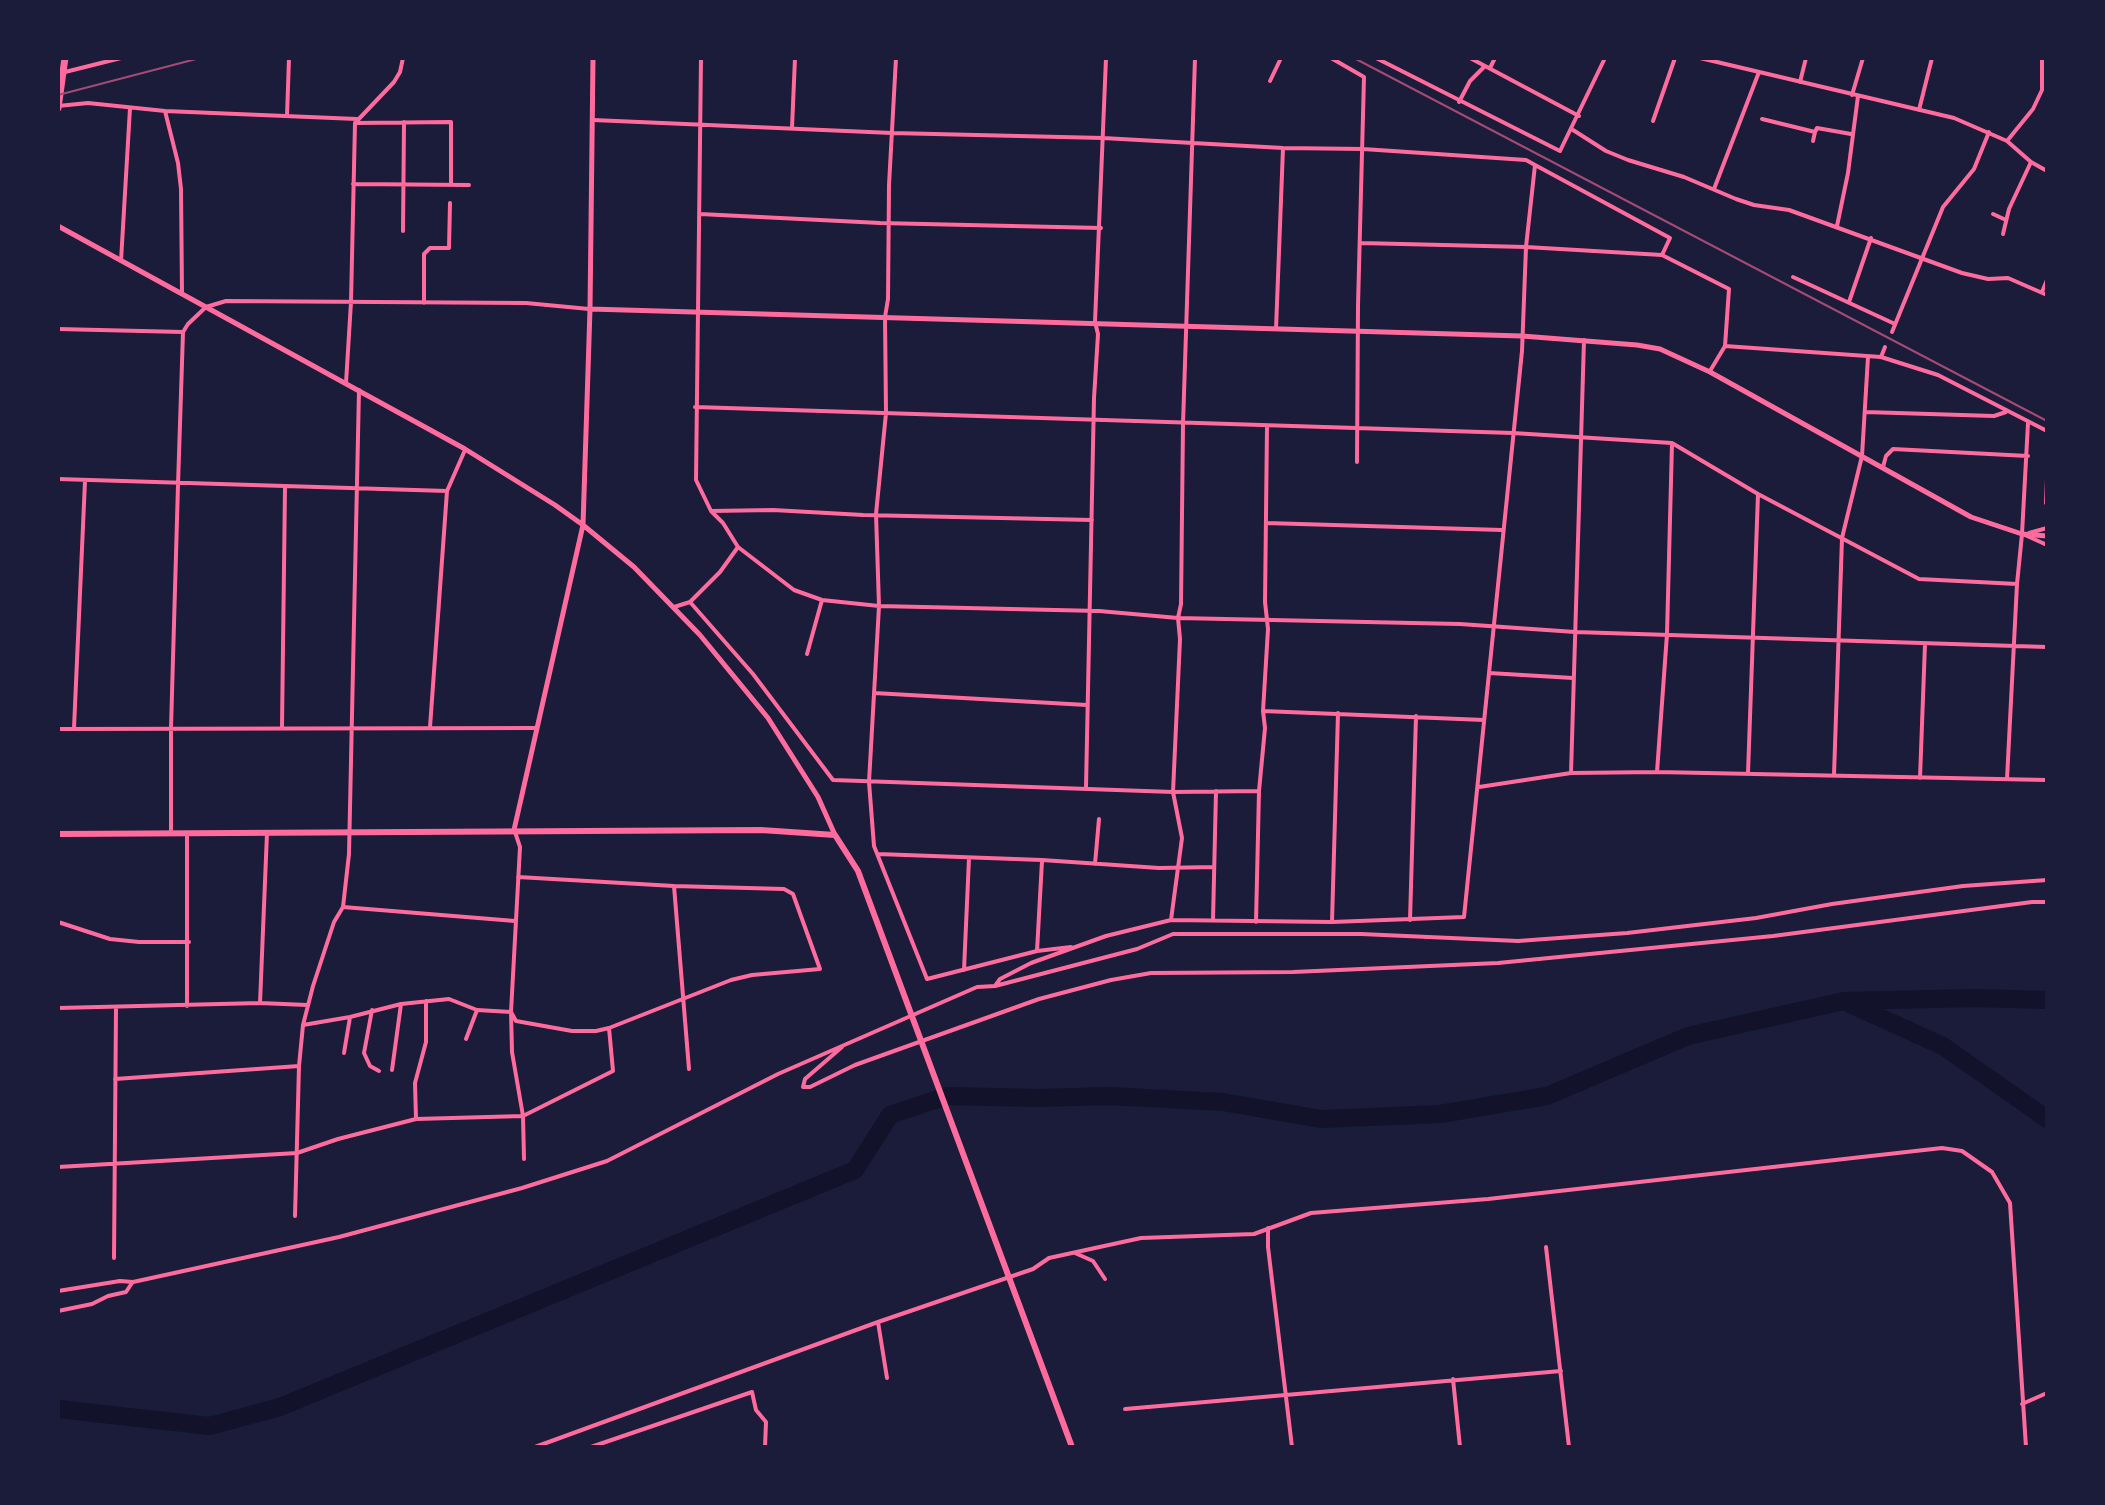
<!DOCTYPE html>
<style>
body{margin:0}
#map{position:relative;width:2105px;height:1505px;overflow:hidden;background:#1b1b3a;font-family:Barlow,sans-serif}
canvas{display:block}
.frame{position:absolute;inset:0;border:60px solid #1b1b3a;pointer-events:none}
</style>
<div id="map">
<canvas width="2105" height="1505"></canvas>
<div class="frame"></div>
</div>
<script>
const g = document.querySelector('canvas').getContext('2d');
g.lineJoin = 'round';
function poly(rows) {
  const path = new Path2D();
  for (const r of rows) {
    path.moveTo(r[0], r[1]);
    for (let i = 2; i < r.length; i += 2) path.lineTo(r[i], r[i + 1]);
  }
  return path;
}
function trace(path, color, width, dash) {
  g.strokeStyle = color;
  g.lineWidth = width;
  g.lineCap = dash ? 'butt' : 'round';
  g.setLineDash(dash || []);
  g.stroke(path);
}
trace(poly([
 [1850,1004,1943,1046,2047,1119],
 [58,1409,210,1426,280,1407,855,1170,890,1115,947,1096,1039,1098,1109,1096,1223,1102,1321,1119,1440,1114,1547,1096,1688,1036,1844,1001,1976,998,2047,1000]
]), '#12122b', 18);
trace(poly([
 [701,58,696,480,711,511,723,523,738,547,794,590,822,600,879,606,1099,611,1178,618,1460,624,1575,632,2047,647],
 [896,58,889,185,888,299,885,317,886,413,876,514,879,606,869,782,874,846,927,979,1037,951,1071,947],
 [1331,58,1364,77,1358,306,1357,462],
 [1376,58,1560,151,1605,58],
 [1470,58,1579,116],
 [1700,58,1954,118,2007,141,2031,162,2047,171],
 [1490,68,1495,58],
 [65,72,121,58],
 [1270,81,1281,58],
 [1800,82,1806,58],
 [1852,95,1863,58],
 [1459,102,1470,81,1485,66],
 [58,106,88,103,165,111,357,119],
 [1919,110,1932,58],
 [165,111,178,163,181,189,182,294],
 [287,116,289,58],
 [1762,119,1815,132,1817,128,1851,134],
 [593,120,892,133,1103,138,1283,148,1363,149,1526,160,1535,165,1526,247,1522,351,1464,917,1332,922,1171,920,1106,936,1031,963,1000,979,995,986],
 [1653,121,1675,58],
 [355,123,451,122,451,185],
 [792,128,795,58],
 [1573,130,1606,151,1628,160,1684,177,1736,199,1754,205,1789,210,1962,273,1988,279,2008,278,2047,295],
 [1813,141,1815,132],
 [2007,141,2033,109,2042,90,2042,58],
 [1535,165,1670,238,1662,255],
 [353,184,469,185],
 [1714,189,1759,72],
 [700,214,880,223,1101,228],
 [1993,214,2006,220],
 [1837,226,1848,173,1858,96],
 [403,231,404,122],
 [2003,234,2009,209,2031,162],
 [1361,243,1526,247,1662,255,1729,289,1725,346,1881,357,1938,375,2047,431],
 [121,261,130,108],
 [1793,277,1895,324],
 [2042,292,2047,280],
 [1849,302,1871,238],
 [424,303,424,254,430,248,449,248,450,203],
 [58,329,183,332],
 [1276,329,1283,148],
 [1892,332,1943,207,1974,169,1989,132],
 [1881,357,1885,347],
 [1710,371,1725,346],
 [346,383,351,302,355,123,394,82,400,72,403,58],
 [695,407,1513,433,1672,443,1758,494,1919,579,2017,584],
 [1865,412,1994,416,2006,412],
 [1883,467,1886,456,1893,449,2028,456],
 [58,479,447,491,465,450],
 [2046,503,2047,479],
 [711,511,773,510,863,515,1092,520],
 [1266,523,1502,530],
 [2029,533,2047,528],
 [2025,535,2047,545],
 [690,602,753,674,833,780,1173,792,1259,791],
 [674,607,690,602,720,572,738,547],
 [807,654,822,600],
 [1489,673,1573,678],
 [874,693,1087,705],
 [1263,711,1484,720],
 [282,727,285,487],
 [430,727,447,491],
 [74,728,85,481],
 [58,729,537,728],
 [1657,772,1667,634,1672,443],
 [1571,773,1584,340],
 [1748,773,1758,494],
 [1834,775,1842,538,1862,456,1868,357],
 [1920,778,1925,644],
 [2007,779,2017,584,2022,534,2028,423],
 [1086,787,1094,398,1098,334,1095,322,1106,58],
 [1479,787,1571,773,1657,772,2047,780],
 [171,832,171,728,178,485,183,332,188,324,206,307,226,301,526,303,589,309],
 [515,832,520,847,511,1012,512,1052,523,1116,524,1159],
 [187,834,187,1006],
 [878,854,1042,860,1159,868,1214,867],
 [1095,864,1099,819],
 [674,886,689,1069],
 [343,907,515,921],
 [1171,920,1182,838,1173,792,1180,639,1178,618,1181,604,1183,424,1195,58],
 [1213,920,1216,791],
 [1410,920,1416,716],
 [58,922,110,939,139,942,189,942],
 [1256,922,1259,791,1265,728,1263,711,1268,629,1265,602,1267,427],
 [1332,922,1338,713],
 [1037,951,1042,861],
 [964,970,969,858],
 [260,1003,267,833],
 [58,1008,260,1003,307,1005],
 [372,1010,364,1053,370,1066,379,1071],
 [511,1012,516,1021,572,1031,596,1031,609,1028,731,980,752,975,820,969,793,894,784,889,674,886,518,877],
 [303,1025,350,1017,401,1004,449,999,477,1010,511,1012],
 [466,1039,477,1010],
 [842,1047,805,1079,803,1087,810,1087,855,1065,1039,999,1111,980,1151,973,1293,972,1498,963,1773,936,2032,902,2047,902],
 [344,1053,350,1017],
 [392,1070,401,1004],
 [115,1079,299,1066],
 [416,1119,415,1083,426,1042,426,1001],
 [58,1167,297,1153,338,1139,416,1119,523,1116,613,1071,609,1028],
 [295,1216,299,1066,303,1025,313,986,334,922,343,907,349,854,359,390],
 [1268,1228,1268,1247,1292,1447],
 [1546,1247,1569,1447],
 [1075,1253,1093,1261,1105,1279],
 [114,1258,116,1007],
 [58,1291,120,1281,133,1282,339,1237,522,1188,607,1161,778,1074,977,987,995,986,1137,949,1173,934,1361,934,1518,941,1627,933,1756,918,1832,904,1963,886,2047,880],
 [58,1311,92,1304,108,1296,126,1292,132,1283],
 [878,1322,887,1378],
 [1453,1379,1460,1447],
 [2022,1404,2047,1393],
 [1125,1409,1561,1371],
 [535,1447,878,1322,1033,1269,1049,1258,1141,1238,1254,1234,1311,1213,1488,1199,1942,1148,1962,1151,1992,1172,2010,1203,2026,1447],
 [591,1447,752,1392,756,1410,766,1422,765,1447]
]), '#ff6b9d', 4);
trace(poly([
 [58,226,465,449,555,505,583,525,634,567,700,635,768,718,818,797,835,835],
 [590,309,1522,336,1637,345,1660,349,1710,372,1971,517,2022,534,2047,536],
 [514,830,583,525,590,309,593,58]
]), '#ff6b9d', 5);
trace(poly([
 [58,834,761,830,835,835,858,871,1072,1447]
]), '#ff6b9d', 6);
trace(poly([
 [58,108,65,58]
]), '#ff6b9d', 7);
trace(poly([
 [1354,58,2047,421],
 [58,95,200,58]
]), '#a44b75', 2);
</script>
